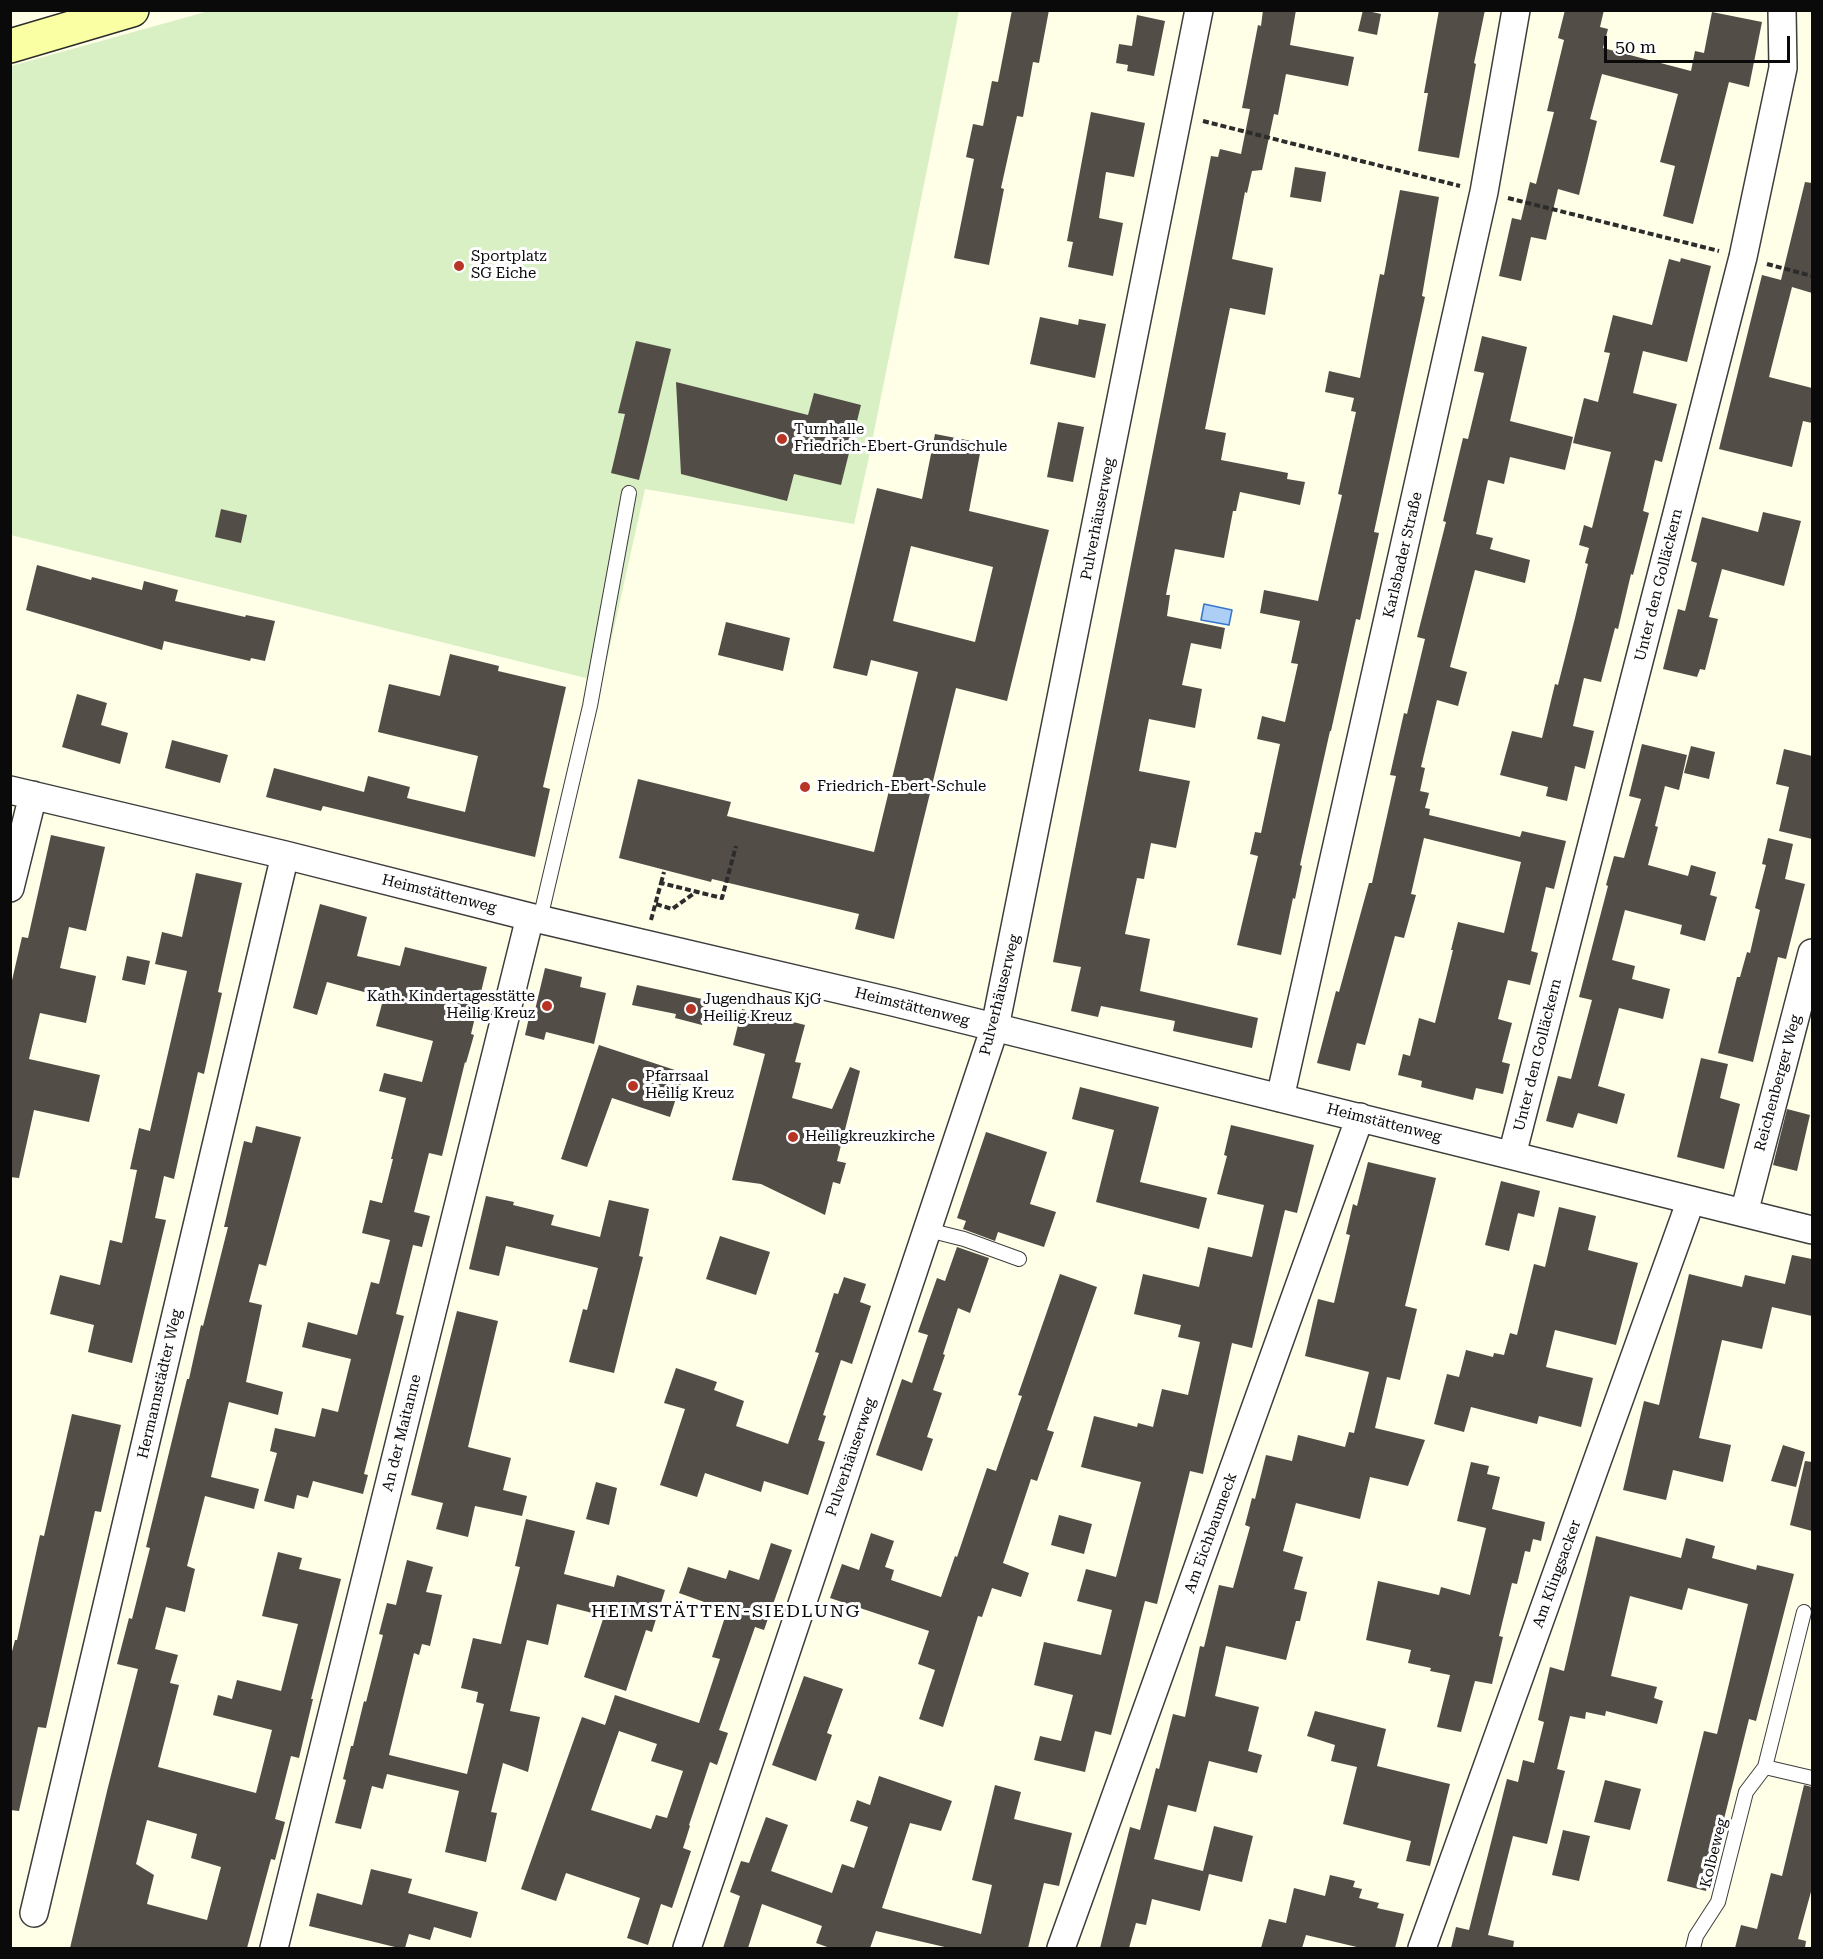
<!DOCTYPE html>
<meta charset="utf-8">
<style>
body{margin:0}
#map{position:relative;width:1823px;height:1959px;overflow:hidden;background:#fffee7;font-family:"Roboto Serif",serif}
canvas{display:block}
.frame{position:absolute;inset:0;border:12px solid #0a0a0a;pointer-events:none}
.scale{position:absolute;left:1604px;top:36px;width:186px;height:27px;box-sizing:border-box;border:3px solid #0a0a0a;border-top:0;padding-left:8px;font-size:18px;line-height:21px;white-space:nowrap;color:#0a0a0a;-webkit-text-stroke:4px #fff;paint-order:stroke}
</style>
<div id="map">
<canvas width="1823" height="1959"></canvas>
<div class="frame"></div>
<div class="scale">50 m</div>
</div>
<script>
const g = document.querySelector('canvas').getContext('2d');
g.lineJoin = 'round';
function paint(path, color) {
  g.fillStyle = color;
  g.fill(path, 'evenodd');
}
function poly(rows) {
  const path = new Path2D();
  for (const r of rows) {
    path.moveTo(r[0], r[1]);
    for (let i = 2; i < r.length; i += 2) path.lineTo(r[i], r[i + 1]);
  }
  return path;
}
function trace(path, color, width, dash) {
  g.strokeStyle = color;
  g.lineWidth = width;
  g.lineCap = dash ? 'butt' : 'round';
  g.setLineDash(dash || []);
  g.stroke(path);
}
function label(font, color, halo, rows, align = 'center') {
  g.font = font + ' "Roboto Serif",serif';
  g.lineWidth = 6;
  g.setLineDash([]);
  g.textBaseline = 'middle';
  g.strokeStyle = halo;
  g.fillStyle = color;
  for (const [text, x, y, turn = 0] of rows) {
    g.save();
    g.translate(x, y);
    g.rotate((+turn || 0) * Math.PI / 180);
    g.textAlign = isNaN(turn) ? turn : align;
    if (halo) g.strokeText(text, 0, 0);
    g.fillText(text, 0, 0);
    g.restore();
  }
}
paint(poly([
 [209,11,959,11,867,466,854,524,645,489,602,682,11,535,11,66]
]), '#d9efc4');
const water = poly([
 [1204,604,1232,610,1229,625,1201,620,1204,604]
]);
paint(water, '#adcff5');
trace(water, '#3577cb', 1.5);
paint(poly([
 [1012,10,1049,10,1039,63,1033,62,1023,117,1017,116,1001,188,1004,189,989,265,954,258,974,159,966,157,973,124,983,126,992,81,998,82],
 [1263,10,1296,10,1290,45,1354,57,1348,86,1286,74,1278,115,1274,114,1262,170,1252,171,1247,193,1245,192,1232,259,1273,268,1265,315,1230,308,1205,429,1226,433,1221,460,1288,473,1287,479,1305,482,1300,505,1240,492,1236,511,1233,511,1224,558,1175,549,1166,595,1170,595,1167,616,1225,628,1221,649,1191,643,1182,685,1202,689,1195,728,1149,719,1139,771,1190,781,1176,848,1151,843,1144,879,1137,878,1125,934,1150,939,1140,991,1258,1018,1252,1048,1173,1031,1175,1021,1101,1006,1098,1017,1071,1011,1081,967,1053,962,1211,156,1218,157,1220,149,1241,154,1250,109,1242,108,1258,25,1261,26],
 [1363,10,1381,14,1377,35,1358,31],
 [1439,10,1485,10,1474,63,1476,64,1459,158,1418,151,1428,93,1424,93],
 [1565,10,1604,10,1600,27,1608,29,1603,48,1691,71,1695,51,1704,53,1712,12,1762,22,1749,87,1729,82,1693,224,1663,216,1675,166,1660,162,1678,94,1602,74,1590,119,1597,121,1579,195,1558,189,1546,240,1531,237,1521,281,1499,276,1512,218,1521,220,1530,182,1536,184,1554,112,1547,111,1564,40,1558,38],
 [1137,15,1165,21,1154,76,1127,71,1128,65,1116,63,1119,44,1132,46],
 [1091,112,1145,123,1134,177,1106,172,1099,218,1123,223,1113,276,1068,267,1073,242,1067,241],
 [1295,167,1326,172,1321,202,1290,197],
 [1805,182,1812,183,1812,293,1792,287,1769,377,1812,388,1812,423,1803,421,1792,467,1719,449,1762,275,1781,280],
 [1400,190,1439,197,1422,296,1425,297,1374,532,1379,533,1360,620,1356,619,1331,731,1330,731,1300,865,1302,866,1295,899,1293,898,1281,955,1237,945,1258,856,1250,854,1255,832,1261,833,1280,744,1257,739,1262,716,1285,722,1298,664,1291,663,1300,621,1260,613,1264,590,1318,601,1342,495,1338,494,1356,412,1351,411,1354,398,1325,392,1329,371,1360,378,1380,274,1384,275],
 [1681,258,1711,266,1687,362,1643,351,1633,393,1677,404,1662,462,1655,460,1643,511,1649,513,1633,575,1631,574,1618,629,1615,628,1601,682,1584,678,1573,726,1594,731,1585,769,1575,766,1567,801,1546,796,1548,787,1500,775,1512,731,1542,738,1555,684,1558,685,1575,618,1588,564,1585,563,1589,548,1579,545,1584,525,1592,528,1611,452,1573,443,1584,398,1598,402,1610,353,1604,352,1613,315,1652,325,1669,259,1680,262],
 [1040,317,1078,325,1079,319,1106,324,1095,378,1030,364],
 [1482,336,1527,347,1510,421,1573,437,1565,470,1510,457,1504,484,1488,480,1476,534,1493,538,1490,549,1530,560,1525,583,1475,570,1450,667,1467,672,1458,706,1437,700,1421,767,1425,768,1420,791,1429,793,1425,808,1430,809,1429,815,1520,837,1522,831,1566,841,1554,889,1546,887,1531,951,1538,953,1530,985,1508,980,1498,1019,1512,1023,1502,1062,1510,1064,1503,1094,1476,1088,1473,1100,1421,1087,1422,1081,1398,1075,1403,1054,1410,1056,1419,1018,1435,1023,1453,950,1451,950,1458,922,1504,933,1521,862,1424,838,1411,894,1416,895,1404,938,1395,936,1365,1045,1357,1043,1350,1071,1317,1063,1336,991,1339,992,1369,883,1372,883,1396,776,1390,775,1404,713,1407,714,1425,639,1417,637,1446,522,1443,521,1463,438,1468,439,1484,373,1474,371],
 [636,341,671,349,639,480,611,473,625,414,618,413],
 [676,382,808,415,814,393,861,405,841,485,794,474,787,501,681,474],
 [1058,422,1084,427,1073,482,1047,477],
 [935,434,982,443,969,511,1049,530,1007,701,956,688,894,939,855,929,859,914,712,879,711,882,619,858,638,779,731,802,727,816,874,852,918,672,871,660,867,676,833,668,877,488,922,499],
 [911,546,993,567,975,642,893,621],
 [221,509,247,515,241,543,215,537],
 [1763,512,1801,521,1784,586,1722,569,1709,617,1718,619,1705,670,1700,669,1697,677,1663,669,1678,609,1685,611,1697,563,1691,561,1702,517,1758,532],
 [37,565,91,580,92,577,142,590,144,581,178,590,175,601,245,617,246,615,275,621,265,661,251,658,250,661,164,641,162,650,26,610],
 [726,622,790,638,783,671,718,655],
 [450,654,499,666,498,671,566,687,543,787,550,789,535,857,323,806,321,811,266,797,274,768,364,792,368,776,410,787,407,798,465,812,478,756,378,732,389,684,440,696],
 [77,694,107,703,101,725,128,733,120,764,62,747],
 [172,740,228,755,220,783,165,768],
 [1642,744,1687,755,1679,790,1665,786,1655,826,1658,827,1648,865,1688,876,1691,865,1716,872,1710,895,1717,897,1705,941,1680,934,1682,925,1625,910,1612,960,1635,966,1632,979,1670,989,1663,1019,1619,1008,1598,1086,1625,1094,1617,1124,1578,1113,1573,1128,1546,1121,1558,1076,1571,1079,1592,1000,1579,997,1608,886,1606,885,1614,856,1624,858,1641,799,1629,796],
 [1691,746,1715,752,1709,779,1684,773],
 [1784,749,1812,756,1812,839,1779,831,1789,787,1776,784],
 [51,835,105,847,86,931,69,927,60,968,96,976,86,1023,40,1013,29,1059,100,1075,89,1122,34,1110,19,1178,10,1177,10,989,22,937,28,938],
 [1768,838,1793,844,1785,879,1805,884,1786,959,1778,957,1753,1062,1718,1053,1737,977,1740,977,1747,952,1750,953,1760,910,1755,908,1766,865,1762,864],
 [196,873,242,883,218,992,222,993,204,1074,198,1072,174,1179,164,1176,155,1218,166,1220,132,1363,88,1352,94,1325,50,1314,60,1275,100,1285,110,1240,122,1243,137,1170,130,1169,139,1128,150,1131,187,971,155,964,162,932,182,937],
 [320,904,367,917,357,956,400,966,405,947,487,967,471,1034,474,1035,466,1063,465,1062,442,1156,429,1153,414,1212,430,1216,422,1247,413,1245,396,1314,404,1316,364,1474,368,1475,363,1494,313,1481,308,1498,297,1495,294,1509,264,1501,277,1453,270,1451,275,1428,315,1437,322,1408,338,1412,351,1359,302,1347,308,1322,357,1335,371,1282,379,1284,390,1240,362,1233,370,1200,382,1203,393,1159,391,1159,406,1098,379,1091,384,1073,422,1082,433,1041,376,1026,383,1000,378,999,379,996,327,982,317,1015,293,1008],
 [127,956,150,961,145,985,122,980],
 [545,968,582,977,580,987,606,993,594,1044,546,1032,544,1040,525,1035,531,1009,535,1010],
 [637,985,707,1000,702,1025,675,1018,676,1014,632,1005],
 [742,1009,805,1025,795,1062,801,1063,792,1098,832,1109,850,1067,860,1071,837,1161,846,1163,840,1184,833,1182,825,1215,761,1184,732,1180,765,1054,733,1045],
 [599,1045,684,1073,670,1117,612,1098,587,1167,561,1159],
 [1701,1058,1728,1064,1720,1098,1740,1104,1724,1169,1677,1157],
 [1080,1087,1159,1107,1140,1182,1207,1198,1199,1229,1096,1202,1114,1130,1072,1119],
 [1787,1109,1810,1115,1797,1171,1773,1165],
 [1231,1125,1314,1145,1297,1213,1285,1210,1252,1348,1232,1343,1203,1474,1190,1471,1157,1604,1145,1601,1111,1735,1095,1731,1085,1772,1034,1760,1040,1736,1061,1741,1073,1695,1034,1685,1044,1642,1101,1655,1112,1610,1077,1601,1086,1569,1116,1577,1141,1482,1081,1467,1094,1416,1137,1427,1138,1423,1153,1427,1162,1389,1188,1395,1200,1342,1178,1337,1181,1325,1134,1314,1143,1274,1199,1287,1208,1247,1252,1257,1264,1205,1217,1194,1227,1156,1224,1155],
 [256,1126,301,1137,266,1266,259,1264,249,1302,262,1305,246,1382,283,1392,278,1415,229,1402,211,1477,259,1489,254,1509,205,1496,187,1566,195,1569,185,1612,166,1607,155,1649,178,1655,170,1683,179,1685,158,1767,256,1793,272,1730,213,1715,218,1695,232,1699,237,1680,281,1691,298,1624,262,1616,278,1552,302,1558,299,1569,341,1579,311,1699,313,1699,299,1758,291,1756,275,1819,285,1822,275,1860,271,1859,247,1948,70,1948,108,1787,138,1669,117,1664,129,1618,132,1619,150,1548,146,1547,187,1379,189,1379,201,1325,203,1326,228,1227,224,1227,244,1141,252,1143],
 [147,1820,197,1834,191,1858,221,1867,207,1920,147,1904,154,1875,136,1864],
 [986,1132,1047,1152,1030,1204,1056,1212,1044,1247,998,1232,995,1241,963,1229,966,1221,957,1218],
 [1368,1162,1436,1178,1405,1306,1417,1309,1400,1380,1387,1377,1375,1428,1425,1440,1408,1486,1370,1477,1360,1519,1296,1503,1283,1551,1303,1557,1294,1589,1307,1592,1300,1621,1296,1621,1286,1660,1226,1646,1215,1696,1259,1707,1248,1751,1262,1755,1257,1773,1209,1761,1196,1812,1168,1805,1154,1859,1203,1871,1214,1826,1253,1836,1242,1882,1209,1874,1200,1911,1152,1899,1146,1925,1136,1923,1129,1948,1100,1948,1130,1827,1140,1830,1156,1768,1159,1769,1173,1714,1185,1717,1200,1646,1204,1647,1219,1585,1233,1588,1250,1527,1245,1525,1252,1498,1255,1499,1266,1455,1292,1461,1298,1435,1345,1447,1349,1432,1354,1433,1369,1372,1305,1356,1318,1299,1334,1303,1350,1235,1346,1234,1353,1204,1357,1206],
 [1501,1181,1540,1191,1534,1217,1518,1213,1509,1251,1485,1245],
 [486,1196,514,1202,513,1205,554,1215,551,1225,600,1237,609,1200,649,1209,639,1256,643,1257,614,1373,569,1362,583,1309,587,1310,598,1268,506,1246,499,1276,469,1269],
 [1559,1207,1596,1216,1588,1250,1638,1263,1616,1345,1555,1330,1546,1367,1593,1378,1581,1427,1539,1416,1537,1424,1471,1407,1464,1432,1434,1424,1447,1374,1459,1377,1466,1350,1493,1357,1494,1353,1504,1355,1510,1333,1517,1335,1534,1264,1545,1267],
 [720,1236,770,1252,756,1295,706,1279],
 [957,1247,989,1258,970,1313,958,1308,943,1354,945,1355,933,1390,942,1393,927,1437,933,1439,922,1471,876,1455,902,1379,912,1383,928,1335,918,1332,937,1278,945,1281],
 [1792,1255,1812,1259,1812,1316,1772,1307,1762,1349,1722,1340,1699,1438,1731,1445,1723,1482,1673,1470,1666,1500,1623,1490,1644,1401,1659,1405,1689,1274,1742,1287,1745,1275,1785,1284],
 [1060,1274,1097,1287,1047,1430,1054,1432,1037,1481,1031,1479,1003,1563,1029,1573,1021,1597,992,1588,982,1617,978,1616,943,1727,919,1719,935,1670,918,1664,929,1631,830,1598,842,1564,859,1570,871,1533,894,1541,885,1567,894,1570,891,1580,941,1597,955,1556,957,1557,987,1468,996,1471,1022,1396,1018,1395],
 [844,1277,866,1284,860,1302,871,1306,852,1364,841,1360,823,1415,826,1416,818,1440,825,1442,808,1495,764,1481,761,1492,705,1473,697,1497,660,1485,685,1409,664,1403,676,1368,717,1382,714,1390,744,1401,736,1426,788,1444,819,1353,815,1352,834,1293,838,1294],
 [457,1311,498,1321,468,1447,511,1458,503,1490,527,1496,522,1516,475,1506,468,1537,436,1529,443,1503,411,1495],
 [72,1414,121,1425,101,1512,95,1511,46,1728,38,1727,19,1811,10,1810,10,1659,15,1640,17,1640,40,1535,44,1536],
 [1783,1445,1805,1452,1796,1487,1771,1481],
 [1805,1461,1812,1462,1812,1531,1790,1525],
 [1471,1462,1489,1466,1487,1474,1500,1477,1492,1509,1545,1522,1541,1541,1533,1539,1530,1552,1525,1551,1517,1584,1512,1583,1499,1636,1503,1637,1492,1684,1475,1681,1461,1732,1437,1727,1450,1675,1430,1671,1431,1668,1408,1663,1411,1650,1366,1640,1378,1581,1439,1595,1441,1587,1470,1595,1486,1528,1457,1521],
 [596,1482,617,1488,609,1525,586,1519],
 [1059,1515,1092,1524,1084,1554,1051,1545],
 [526,1519,575,1531,564,1574,614,1587,617,1575,665,1590,652,1632,646,1630,626,1691,584,1677,604,1616,557,1604,548,1645,527,1640,510,1711,540,1717,528,1772,503,1763,491,1812,497,1813,486,1862,445,1852,459,1791,387,1774,383,1789,372,1786,361,1829,335,1823,346,1780,343,1779,351,1746,353,1746,364,1701,366,1702,383,1635,379,1634,387,1603,396,1605,407,1560,433,1567,426,1592,442,1595,430,1646,422,1644,419,1655,414,1653,389,1755,467,1774,484,1704,476,1702,478,1692,461,1688,473,1638,501,1644,520,1567,515,1566],
 [1596,1536,1681,1558,1686,1538,1715,1546,1712,1558,1756,1570,1757,1565,1794,1574,1756,1721,1749,1719,1706,1891,1667,1881,1704,1731,1717,1734,1748,1604,1688,1588,1682,1610,1630,1596,1611,1676,1657,1687,1654,1698,1663,1701,1657,1724,1606,1711,1605,1716,1586,1712,1585,1719,1570,1716,1557,1769,1565,1771,1547,1844,1513,1836,1488,1935,1514,1941,1513,1948,1451,1948,1456,1927,1469,1930,1507,1779,1518,1782,1523,1760,1534,1763,1544,1722,1538,1720,1550,1667,1564,1671],
 [771,1543,792,1550,764,1630,755,1627,719,1730,728,1733,717,1765,710,1762,689,1825,690,1826,683,1848,691,1851,672,1908,661,1904,648,1945,627,1938,640,1898,566,1873,556,1901,521,1889,582,1717,605,1725,615,1695,699,1723,720,1659,712,1657,725,1617,718,1615,721,1608,679,1593,688,1567,726,1579,729,1570,759,1580],
 [619,1731,657,1744,651,1761,683,1771,667,1818,656,1815,651,1829,591,1810],
 [804,1676,843,1689,827,1733,832,1735,816,1781,772,1765],
 [1315,1711,1386,1729,1377,1766,1450,1784,1430,1866,1406,1861,1411,1841,1343,1824,1357,1767,1331,1761,1335,1745,1307,1736],
 [879,1776,952,1801,941,1831,910,1823,882,1908,981,1934,992,1885,972,1880,995,1785,1021,1792,1014,1819,1072,1833,1059,1886,1044,1883,1028,1948,949,1948,876,1931,870,1948,830,1948,816,1943,822,1926,762,1904,748,1948,723,1948,740,1896,730,1892,741,1861,749,1863,766,1817,788,1825,771,1871,832,1893,842,1864,854,1868,868,1827,850,1821,857,1800,870,1805],
 [1605,1780,1641,1789,1630,1830,1594,1822],
 [1804,1785,1812,1787,1812,1888,1798,1939,1806,1941,1805,1948,1735,1948,1741,1925,1757,1929,1771,1873,1782,1876],
 [1563,1830,1590,1836,1579,1881,1552,1875],
 [371,1869,412,1879,408,1893,478,1912,471,1938,434,1927,430,1940,409,1934,405,1948,399,1948,309,1926,317,1893,362,1905],
 [1330,1875,1355,1881,1353,1887,1362,1889,1359,1898,1379,1903,1377,1908,1404,1914,1395,1948,1361,1948,1306,1935,1302,1948,1261,1948,1269,1919,1286,1923,1294,1888,1325,1896]
]), '#534d47');
const service = poly([
 [540,919,590,706,629,493],
 [928,1230,964,1239,1019,1259],
 [1765,1767,1812,1778],
 [1693,1948,1696,1936,1718,1902,1746,1792,1765,1767,1804,1612]
]);
const minor = poly([
 [10,790,285,855,530,917,893,1002,1812,1230],
 [10,888,33,795],
 [1280,1098,1484,192,1516,10],
 [1512,1155,1743,257,1783,68,1782,10],
 [1744,1213,1812,953],
 [34,1913,285,855],
 [274,1948,530,917],
 [687,1948,995,1027,1199,10],
 [1061,1948,1360,1117],
 [1422,1948,1691,1200]
]);
const secondary = poly([
 [10,46,132,10]
]);
trace(service, '#3d3d3d', 16);
trace(minor, '#3d3d3d', 30);
trace(secondary, '#2c2c2c', 36);
trace(poly([
 [1203,121,1460,186],
 [1508,198,1719,251],
 [1767,264,1812,276],
 [661,883,664,872],
 [656,904,672,909,696,892],
 [651,920,661,883,722,898,736,846]
]), '#2c2c2c', 4, [6, 3]);
trace(service, '#fff', 14);
trace(minor, '#fff', 27);
trace(secondary, '#faffa3', 33);
for (const [x, y, r, color] of [
 [459,266,6,"#b83525"],
 [782,439,6,"#b83525"],
 [805,787,6,"#b83525"],
 [547,1006,6,"#b83525"],
 [691,1009,6,"#b83525"],
 [633,1086,6,"#b83525"],
 [793,1137,6,"#b83525"]
]) {
  const dot = new Path2D();
  dot.arc(x, y, r, 0, 2 * Math.PI);
  g.fillStyle = color;
  g.fill(dot);
  trace(dot, '#fff', 2);
}
label('15px', '#0a0a0a', '#fff', [
 ["Sportplatz",471,257],
 ["SG Eiche",471,274],
 ["Turnhalle",794,430],
 ["Friedrich-Ebert-Grundschule",794,447],
 ["Friedrich-Ebert-Schule",817,787],
 ["Kath. Kindertagesstätte",535,997,"right"],
 ["Heilig Kreuz",535,1014,"right"],
 ["Jugendhaus KjG",703,1000],
 ["Heilig Kreuz",703,1017],
 ["Pfarrsaal",645,1077],
 ["Heilig Kreuz",645,1094],
 ["Heiligkreuzkirche",805,1137]
], 'left');
label('15px', '#0a0a0a', '#fff', [
 ["Pulverhäuserweg",1098,519,-79],
 ["Karlsbader Straße",1403,555,-77],
 ["Unter den Golläckern",1659,585,-76],
 ["Heimstättenweg",439,894,14],
 ["Pulverhäuserweg",1000,995,-76],
 ["Heimstättenweg",912,1007,14],
 ["Unter den Golläckern",1538,1055,-76],
 ["Reichenberger Weg",1778,1083,-75],
 ["Heimstättenweg",1384,1123,14],
 ["Hermannstädter Weg",160,1384,-77],
 ["An der Maitanne",402,1433,-76],
 ["Pulverhäuserweg",851,1457,-71],
 ["Am Eichbaumeck",1211,1533,-70],
 ["Am Klingsacker",1557,1574,-70],
 ["Kolbeweg",1714,1853,-76]
]);
g.letterSpacing = '1.5px';
label('18px', '#0a0a0a', '#fff', [
 ["HEIMSTÄTTEN-SIEDLUNG",726,1612]
]);
g.letterSpacing = '0px';
</script>
